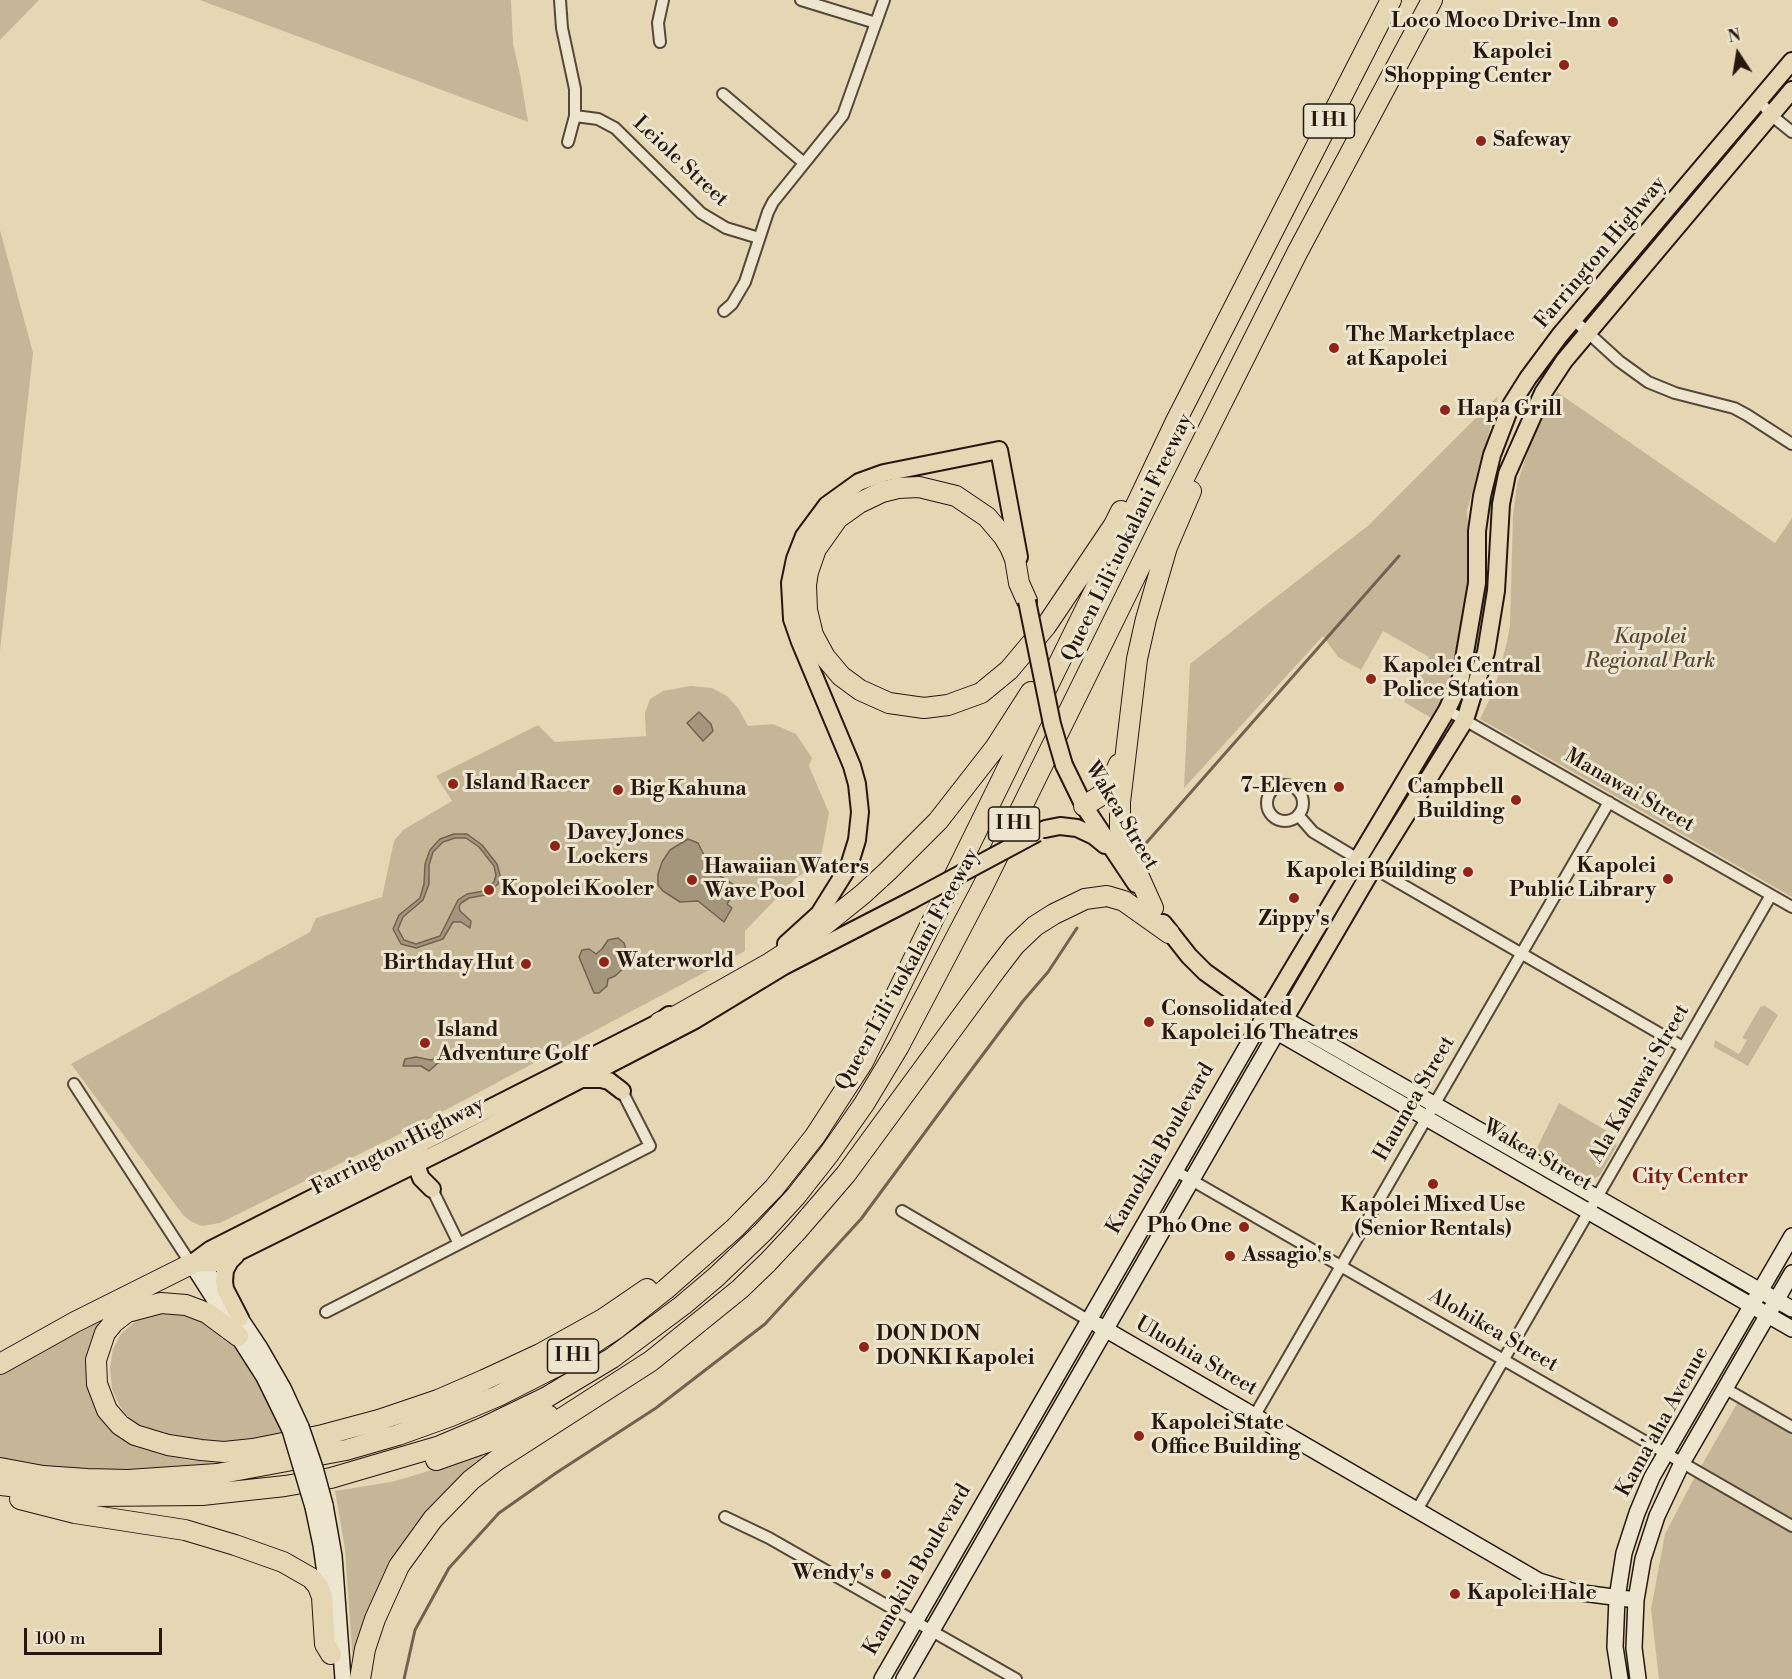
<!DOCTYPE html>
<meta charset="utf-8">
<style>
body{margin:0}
#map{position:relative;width:1792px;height:1679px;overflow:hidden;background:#e5d7b4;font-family:"Libre Bodoni",serif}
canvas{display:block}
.north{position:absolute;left:1708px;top:24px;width:60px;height:60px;-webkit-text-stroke:4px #eee5ce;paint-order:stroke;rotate:348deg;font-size:16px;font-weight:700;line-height:24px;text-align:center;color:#26170f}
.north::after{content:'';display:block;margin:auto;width:21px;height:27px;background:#26170f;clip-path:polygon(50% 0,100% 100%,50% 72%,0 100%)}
.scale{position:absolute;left:24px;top:1628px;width:138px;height:27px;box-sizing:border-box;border:3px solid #26170f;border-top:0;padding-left:8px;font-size:18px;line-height:21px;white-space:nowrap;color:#26170f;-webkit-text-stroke:4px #eee5ce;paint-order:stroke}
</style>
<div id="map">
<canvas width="1792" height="1679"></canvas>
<div class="north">N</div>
<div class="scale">100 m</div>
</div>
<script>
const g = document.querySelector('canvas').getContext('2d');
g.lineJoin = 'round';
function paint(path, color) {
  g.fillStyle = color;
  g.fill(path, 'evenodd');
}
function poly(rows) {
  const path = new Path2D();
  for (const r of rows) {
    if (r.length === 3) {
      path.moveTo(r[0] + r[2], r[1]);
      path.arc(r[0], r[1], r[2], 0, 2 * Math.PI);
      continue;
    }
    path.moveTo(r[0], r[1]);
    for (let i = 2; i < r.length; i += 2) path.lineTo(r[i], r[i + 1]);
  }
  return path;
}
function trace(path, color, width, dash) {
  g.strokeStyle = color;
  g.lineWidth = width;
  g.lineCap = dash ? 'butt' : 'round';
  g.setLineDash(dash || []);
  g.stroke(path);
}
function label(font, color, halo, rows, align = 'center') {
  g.font = font + ' "Libre Bodoni",serif';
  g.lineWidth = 6;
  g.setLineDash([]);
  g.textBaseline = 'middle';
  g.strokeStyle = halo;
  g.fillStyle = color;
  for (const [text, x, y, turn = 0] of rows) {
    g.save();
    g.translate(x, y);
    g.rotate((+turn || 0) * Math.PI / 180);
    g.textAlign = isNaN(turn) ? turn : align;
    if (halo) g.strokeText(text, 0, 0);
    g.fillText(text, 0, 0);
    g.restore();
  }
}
paint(poly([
 [0,0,39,0,0,40],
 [200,0,511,0,513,44,520,74,528,122],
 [0,230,33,353,0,651],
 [1557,392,1775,543,1792,518,1792,897,1480,719,1494,690,1507,642,1510,625,1513,515,1517,484,1534,433],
 [1498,396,1482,461,1467,510,1470,559,1466,617,1459,658,1449,688,1433,719,1404,702,1429,657,1383,631,1361,670,1338,657,1323,636,1184,788,1190,664,1369,525],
 [690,686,712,688,727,696,738,708,748,726,773,724,796,734,812,758,809,766,829,813,820,862,796,878,745,931,745,951,404,1132,220,1223,202,1226,192,1222,183,1215,71,1064,310,932,316,918,382,897,394,841,403,830,452,801,436,776,538,725,555,742,646,736,645,713,650,699,663,691],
 [1764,1005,1778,1015,1748,1066,1714,1047,1715,1040,1739,1054,1747,1040,1742,1038,1761,1006,1763,1007],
 [1559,1103,1614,1135,1611,1141,1617,1145,1600,1175,1595,1178,1588,1180,1580,1176,1536,1150],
 [129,1306,91,1360,133,1443,160,1454,186,1460,218,1463,125,1470,52,1470,0,1462,0,1374],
 [172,1311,220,1326,253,1366,290,1435,239,1444,168,1439,138,1425,128,1417,119,1405,112,1389,110,1368,113,1349,121,1334,138,1319,154,1313],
 [1739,1400,1792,1427,1792,1679,1659,1679,1651,1609,1665,1534,1691,1484],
 [522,1438,423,1527,354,1679,345,1549,335,1491,391,1482,412,1476,481,1455]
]), '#c5b698');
const water = poly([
 [699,712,711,724,713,731,703,741,687,723,699,712],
 [454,834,467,834,482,845,497,864,500,875,498,884,485,895,469,898,461,903,459,907,460,911,471,921,470,928,461,922,453,922,443,939,416,948,401,944,393,929,399,915,420,898,424,884,425,864,430,850,440,839,454,834],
 [455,838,466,838,479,847,494,866,496,875,494,882,484,891,467,894,458,900,440,936,416,944,404,940,398,929,403,917,423,900,429,884,429,865,433,852,443,842,455,838],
 [688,839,698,843,706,859,708,868,737,887,727,904,732,908,724,922,698,901,680,902,663,891,658,885,658,874,662,862,670,850,688,839],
 [618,938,624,943,628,957,626,966,615,976,608,979,607,986,599,993,594,993,579,957,582,950,589,949,596,954,602,949,608,940,618,938],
 [463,1047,465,1049,459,1055,438,1063,429,1071,421,1066,403,1066,405,1059,416,1057,431,1060,439,1057,446,1058,456,1048,463,1047]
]);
paint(water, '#a4967c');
trace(water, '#726350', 1.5);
trace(poly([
 [1140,850,1399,556],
 [404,1679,415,1630,449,1568,499,1513,556,1473,656,1408,765,1324,861,1219,954,1093,1023,1001,1048,972,1077,928]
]), '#726350', 3);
const street = poly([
 [560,0,562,28,575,89,575,116,568,142],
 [801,0,876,23],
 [660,42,658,23,663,0],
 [723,94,804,163],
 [1759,100,1771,115,1792,132],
 [575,116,598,119,615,128,701,213,726,228,759,238],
 [724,311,732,304,745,282,768,212,773,202,843,115,884,0],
 [1574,320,1619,361,1648,382,1675,393,1734,408,1747,415,1792,444],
 [1447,710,1792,907],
 [1285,803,18],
 [1298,815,1313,832,1358,859,1683,1047],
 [74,1084,191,1264],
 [1174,1170,1792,1526],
 [432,1189,459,1244],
 [902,1211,1088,1320],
 [326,1312,650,1146,622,1091],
 [1726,1389,1792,1427],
 [1255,1415,1609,802],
 [1417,1510,1771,895],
 [725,1517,769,1538,1016,1679]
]);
const secondary = poly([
 [191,1264,206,1270,240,1318,260,1348,283,1388,301,1427],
 [195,1269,264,1377,290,1430],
 [1098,1325,1539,1581,1575,1592,1636,1600],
 [325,1505,334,1556,343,1679],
 [313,1507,321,1545,326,1580],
 [882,1679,1265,1015,1285,1019,1792,1309],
 [904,1679,1277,1032,1792,1329],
 [1620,1679,1615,1647,1617,1598,1624,1553,1637,1513,1652,1477,1792,1236],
 [1638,1679,1634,1648,1636,1600,1643,1559,1657,1516,1682,1463,1792,1273]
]);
const primary = poly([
 [1064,765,1084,806,1136,884],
 [1045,829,1060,826,1077,828,1094,836,1105,845],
 [1163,923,1189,956,1205,972,1265,1015,1277,1032,1373,868,1465,720,1486,652,1496,591,1501,504,1507,474,1543,393,1564,361,1792,90],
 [786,944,819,914,849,866,857,840,860,812,857,784,852,766,800,642,792,619,790,583,795,559,804,536,827,505,859,482,884,473,999,450,1019,557],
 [1265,1015,1447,710,1460,682,1477,583,1477,531,1482,496,1492,455,1511,405,1528,378,1560,335,1792,61],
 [584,1079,601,1079,609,1081,622,1091],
 [420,1153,417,1163,418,1170,421,1178,432,1189],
 [236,1255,230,1261,225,1270,224,1281,225,1289,240,1318],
 [191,1264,210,1250,660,1022,669,1015],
 [192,1264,216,1263,456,1144,695,1020,784,966,912,900]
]);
const highway = poly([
 [1027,601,1019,583,1015,559,1010,547,1004,537,987,517,956,496,919,487,898,488,882,492,859,503,838,518,816,549,808,572,806,585,807,610,813,635,825,657,841,676,860,690,889,703,924,708,948,705,981,693,1009,670,1046,626,1114,525,1121,511],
 [1084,806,1100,796,1108,788,1119,764],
 [1153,908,1123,841,1120,829,1120,802,1137,659,1146,619,1167,547,1191,491],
 [660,1022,676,1016,770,963,807,939,863,894,888,871,938,821,995,748,1031,692],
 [238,1336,207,1313,186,1305,161,1303,127,1312,114,1322,105,1333,96,1360,97,1384,107,1410,120,1425,135,1435,168,1445,201,1450,224,1452,253,1449,323,1435,379,1420,438,1400,484,1380,540,1354,603,1319,647,1289],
 [0,1364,75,1322,191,1264],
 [436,1460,490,1441,548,1415],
 [0,1468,43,1476,87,1479,128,1480,217,1474,346,1450,398,1435,451,1416,498,1396,563,1363,617,1328,666,1289,735,1228,774,1188,815,1136,863,1062,1120,539,1176,421,1391,0],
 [0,1485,95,1496,202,1495,285,1486,331,1478,440,1446,485,1427,547,1397,612,1358,683,1305,716,1277,763,1232,796,1196,829,1154,864,1104,899,1046,982,888,1163,520,1297,253,1432,0],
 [20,1499,75,1513,185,1530,235,1545,283,1562,311,1578,318,1586,322,1597,325,1644,331,1654],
 [360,1679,365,1649,375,1619,399,1566,433,1519,471,1480,497,1460,651,1361,740,1289,768,1262,797,1231,846,1174,995,971,1015,945,1035,926,1054,914,1085,899,1107,896,1124,901,1169,933]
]);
trace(street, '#564738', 14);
trace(secondary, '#26170f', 18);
trace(primary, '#26170f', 20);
trace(highway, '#26170f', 22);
trace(street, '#eee5ce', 10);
trace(secondary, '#eee5ce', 15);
trace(primary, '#e5d7b4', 16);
trace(highway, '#e5d7b4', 20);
const secondaryBridge = poly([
 [301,1427,315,1468,325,1505],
 [290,1430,313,1507]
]);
const primaryBridge = poly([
 [1027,601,1052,724,1064,765],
 [912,900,1037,833]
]);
trace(secondaryBridge, '#26170f', 18, []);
trace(primaryBridge, '#26170f', 20, []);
trace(secondaryBridge, '#eee5ce', 15);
trace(primaryBridge, '#e5d7b4', 16);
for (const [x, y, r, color] of [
 [1613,22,6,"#8f2418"],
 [1564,65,6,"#8f2418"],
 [1481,141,6,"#8f2418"],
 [1334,348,6,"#8f2418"],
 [1445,410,6,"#8f2418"],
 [1371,679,6,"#8f2418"],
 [453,784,6,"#8f2418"],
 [1339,787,6,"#8f2418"],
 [618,790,6,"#8f2418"],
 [1516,800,6,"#8f2418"],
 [555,846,6,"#8f2418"],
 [1468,872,6,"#8f2418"],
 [1668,879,6,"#8f2418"],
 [692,880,6,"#8f2418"],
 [489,890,6,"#8f2418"],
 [1294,898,6,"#8f2418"],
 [604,962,6,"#8f2418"],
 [526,964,6,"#8f2418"],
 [1149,1022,6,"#8f2418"],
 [425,1043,6,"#8f2418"],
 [1433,1184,6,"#8f2418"],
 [1244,1227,6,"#8f2418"],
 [1230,1256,6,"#8f2418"],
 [864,1347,6,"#8f2418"],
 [1139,1436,6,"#8f2418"],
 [886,1574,6,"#8f2418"],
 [1455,1594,6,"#8f2418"]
]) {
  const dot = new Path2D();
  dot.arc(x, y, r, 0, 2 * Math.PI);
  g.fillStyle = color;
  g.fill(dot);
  trace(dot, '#eee5ce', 2);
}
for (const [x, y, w] of [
 [1329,121,51],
 [1014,824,51],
 [573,1356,51]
]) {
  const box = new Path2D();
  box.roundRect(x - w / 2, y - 17, w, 34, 4.5);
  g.fillStyle = '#eee5ce';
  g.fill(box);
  trace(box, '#26170f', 1.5);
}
label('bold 20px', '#26170f', null, [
 ["I H1",1329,121],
 ["I H1",1014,824],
 ["I H1",573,1356]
]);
label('bold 21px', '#26170f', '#eee5ce', [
 ["Loco Moco Drive-Inn",1601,22,"right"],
 ["Kapolei",1552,53,"right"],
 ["Shopping Center",1552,77,"right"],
 ["Safeway",1493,141],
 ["The Marketplace",1346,336],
 ["at Kapolei",1346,360],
 ["Hapa Grill",1457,410],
 ["Kapolei Central",1383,667],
 ["Police Station",1383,691],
 ["Island Racer",465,784],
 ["7-Eleven",1327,787,"right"],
 ["Campbell",1504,788,"right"],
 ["Building",1504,812,"right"],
 ["Big Kahuna",630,790],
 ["Davey Jones",567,834],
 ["Lockers",567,858],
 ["Kapolei",1656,867,"right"],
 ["Public Library",1656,891,"right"],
 ["Hawaiian Waters",704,868],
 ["Wave Pool",704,892],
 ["Kapolei Building",1456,872,"right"],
 ["Kopolei Kooler",501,890],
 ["Zippy's",1294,920,"center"],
 ["Waterworld",616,962],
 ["Birthday Hut",514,964,"right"],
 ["Consolidated",1161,1010],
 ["Kapolei 16 Theatres",1161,1034],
 ["Island",437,1031],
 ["Adventure Golf",437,1055],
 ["Kapolei Mixed Use",1433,1206,"center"],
 ["(Senior Rentals)",1433,1230,"center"],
 ["Pho One",1232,1227,"right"],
 ["Assagio's",1242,1256],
 ["DON DON",876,1335],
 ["DONKI Kapolei",876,1359],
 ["Kapolei State",1151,1424],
 ["Office Building",1151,1448],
 ["Wendy's",874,1574,"right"],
 ["Kapolei Hale",1467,1594]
], 'left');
label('21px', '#26170f', '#eee5ce', [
 ["Leiole Street",680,162,43],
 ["Farrington Highway",1601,253,-50],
 ["Queen Liliʻuokalani Freeway",1128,538,-64],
 ["Manawai Street",1629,791,30],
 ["Wakea Street",1121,816,59],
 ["Queen Liliʻuokalani Freeway",908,970,-61],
 ["Ala Kahawai Street",1640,1084,-60],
 ["Haumea Street",1415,1099,-60],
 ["Farrington Highway",398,1147,-27],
 ["Kamokila Boulevard",1161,1149,-60],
 ["Wakea Street",1537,1156,30],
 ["Alohikea Street",1493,1331,30],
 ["Uluohia Street",1196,1357,30],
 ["Kama'aha Avenue",1663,1422,-61],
 ["Kamokila Boulevard",918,1570,-60]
]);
label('italic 21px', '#564738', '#eee5ce', [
 ["Kapolei",1650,638],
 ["Regional Park",1650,662]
]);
label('bold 22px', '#7a1f14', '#eee5ce', [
 ["City Center",1690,1178]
]);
</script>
